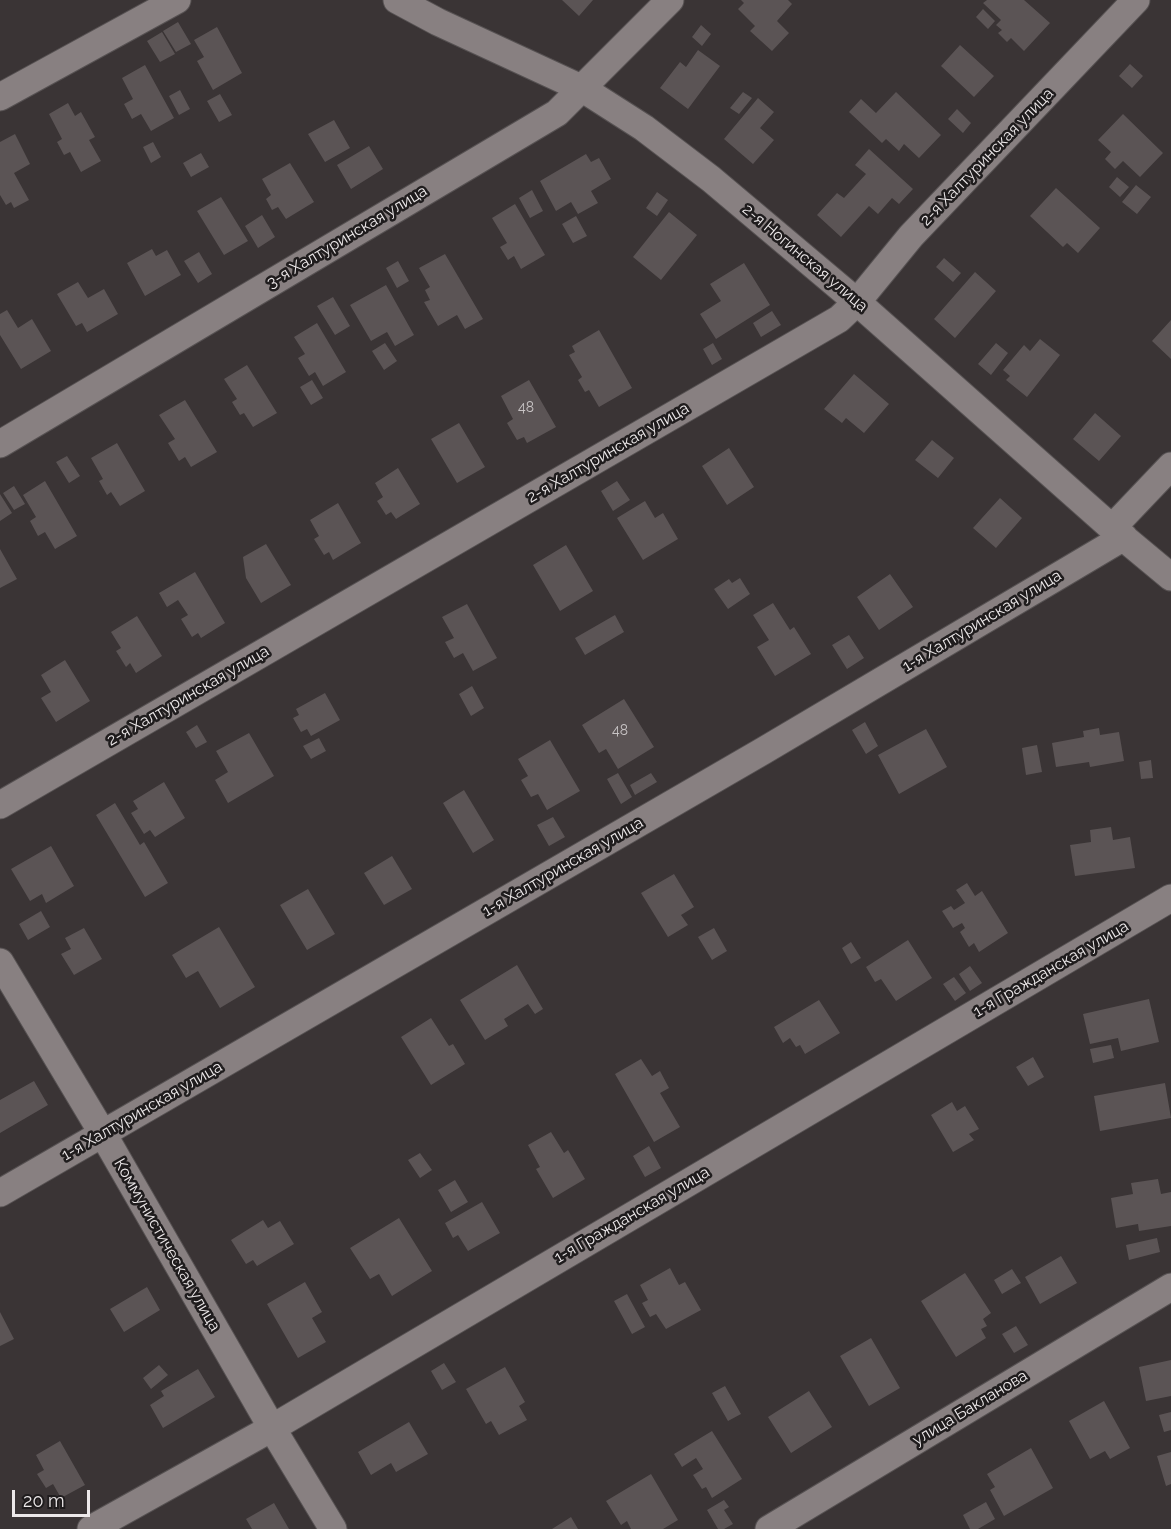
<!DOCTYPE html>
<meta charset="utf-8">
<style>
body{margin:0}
#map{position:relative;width:1171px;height:1529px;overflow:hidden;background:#3a3435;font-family:Raleway,sans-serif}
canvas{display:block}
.scale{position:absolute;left:12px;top:1490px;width:78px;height:27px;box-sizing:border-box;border:3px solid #ede9ea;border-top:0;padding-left:8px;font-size:18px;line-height:21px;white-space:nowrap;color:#ede9ea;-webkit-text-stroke:4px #1f1c1d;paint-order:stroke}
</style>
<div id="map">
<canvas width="1171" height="1529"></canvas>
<div class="scale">20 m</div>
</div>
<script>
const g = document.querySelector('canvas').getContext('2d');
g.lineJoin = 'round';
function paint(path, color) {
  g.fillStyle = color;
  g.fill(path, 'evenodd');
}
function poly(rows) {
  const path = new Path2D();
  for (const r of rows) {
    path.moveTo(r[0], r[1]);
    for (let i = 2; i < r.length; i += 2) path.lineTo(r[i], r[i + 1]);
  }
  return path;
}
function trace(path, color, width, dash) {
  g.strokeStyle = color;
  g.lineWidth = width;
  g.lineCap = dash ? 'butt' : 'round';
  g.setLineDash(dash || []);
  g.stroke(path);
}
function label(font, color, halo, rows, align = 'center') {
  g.font = font + ' Raleway,sans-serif';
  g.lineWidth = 5;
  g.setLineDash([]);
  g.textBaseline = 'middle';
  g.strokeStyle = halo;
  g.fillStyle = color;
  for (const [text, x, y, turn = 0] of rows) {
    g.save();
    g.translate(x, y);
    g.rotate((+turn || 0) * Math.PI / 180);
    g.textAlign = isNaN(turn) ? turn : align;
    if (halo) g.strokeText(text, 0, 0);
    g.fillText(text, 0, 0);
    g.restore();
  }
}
paint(poly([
 [562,0,593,0,579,16],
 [741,0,788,0,792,4,777,21,789,33,772,51,750,31,755,26,738,9,744,3],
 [987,0,1024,0,1050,23,1024,51,1011,38,1007,42,998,33,1002,30,996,25,1001,20,983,3],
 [983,9,995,21,988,29,976,17],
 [178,22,191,44,176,52,163,31],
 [701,25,711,34,702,46,692,37],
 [217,27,242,73,213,90,197,61,204,57,194,40],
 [162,32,175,54,160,62,147,41],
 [960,45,994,76,974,97,941,66],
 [698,50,720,66,688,109,660,88,680,62,686,67],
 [1130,64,1143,76,1132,88,1119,76],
 [145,65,174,118,151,131,141,114,132,119,124,104,133,99,122,78],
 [180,90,190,109,179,115,169,96],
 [743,92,752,98,739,114,730,108],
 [896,92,941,135,919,158,904,144,899,151,886,139,882,143,849,112,861,99,876,113],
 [220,94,232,115,219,122,207,101],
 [758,98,774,112,760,128,774,140,753,164,724,139],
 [68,103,75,116,81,112,95,137,89,140,101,161,81,172,70,152,64,155,57,142,62,139,49,114],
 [957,109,971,123,963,133,948,119],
 [1123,114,1163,153,1140,177,1123,161,1115,169,1105,159,1111,152,1098,140],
 [334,120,350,148,325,162,308,134],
 [15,134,30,164,14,173,29,200,14,208,11,202,6,205,0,195,0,142],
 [153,142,161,157,151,163,143,147],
 [369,146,383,169,351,189,337,165],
 [869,149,913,189,899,204,892,198,878,214,869,206,841,237,817,215,837,193,844,198,866,174,855,165],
 [201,153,209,167,191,177,183,163],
 [586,154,591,162,599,158,611,179,591,191,598,203,578,214,571,202,556,211,540,181],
 [290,163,314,202,286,219,278,207,272,210,266,199,271,195,262,179],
 [1117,177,1129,187,1120,197,1109,187],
 [1136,185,1151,197,1137,214,1122,202],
 [1056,188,1100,228,1078,253,1067,243,1063,247,1030,216],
 [532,190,543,211,530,218,519,198],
 [657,192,668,200,657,216,646,208],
 [221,197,248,241,224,255,197,211],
 [515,204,545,255,521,269,514,256,508,260,500,247,507,243,492,218],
 [669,212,697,235,661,280,633,257],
 [262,215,275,237,258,248,245,226],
 [576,216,587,236,573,243,562,224],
 [152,249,156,256,167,250,181,275,145,296,127,263],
 [199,252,212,274,198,283,184,261],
 [445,254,483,319,465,329,457,315,438,326,424,302,430,300,425,290,430,287,419,268],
 [944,258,961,273,953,282,936,267],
 [398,261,409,281,397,288,386,268],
 [744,263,770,305,716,339,700,314,721,301,710,284],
 [975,272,996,291,955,338,934,319],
 [78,282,88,298,104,289,118,314,87,332,82,323,76,326,57,294],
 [386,285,414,335,395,346,387,332,371,341,350,305],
 [333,297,350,326,335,335,317,306],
 [7,310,18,328,32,319,51,351,21,369,0,335,0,314],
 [772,311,781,325,761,337,753,323],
 [1171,320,1171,359,1152,341],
 [317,323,346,372,323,386,315,372,309,376,298,358,305,354,294,337],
 [599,330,632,388,599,407,589,390,585,392,578,380,582,377,569,355,575,352,572,346],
 [1040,339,1060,355,1027,397,1006,380,1010,376,1003,370,1024,345,1030,351],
 [385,343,397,361,384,370,372,351],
 [713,343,722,359,712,365,703,349],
 [996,343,1008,353,991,375,978,364],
 [247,365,277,413,253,427,244,413,240,415,232,402,237,399,224,379],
 [854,374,889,404,864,433,846,418,842,423,824,409],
 [312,380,323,398,311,405,300,387],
 [529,380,556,427,527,443,524,437,517,440,507,423,513,419,501,396],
 [185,400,217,452,191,467,185,457,179,461,168,443,175,439,159,415],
 [1095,413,1121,436,1099,461,1073,439],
 [459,423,485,467,457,483,431,439],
 [932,440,954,458,938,478,915,460],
 [117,443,145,491,120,506,111,492,107,495,99,481,103,479,91,458],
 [729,448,754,487,727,505,702,466],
 [67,456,80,476,69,483,56,462],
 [398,468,420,504,396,519,391,512,386,515,377,501,383,497,375,483],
 [45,481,77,536,55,549,45,532,38,536,30,521,36,517,23,495],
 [617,481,630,500,613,511,601,491],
 [14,486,25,504,14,510,3,493],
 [0,494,12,513,0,521],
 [1000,498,1022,518,996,548,973,528],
 [645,501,655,518,663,513,678,539,643,560,617,518],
 [338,503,361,543,333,560,329,552,324,555,314,539,319,536,310,520],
 [266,544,291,585,261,603,246,578,243,557],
 [566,545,593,591,560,611,533,565],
 [0,549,17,579,0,588],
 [195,572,225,623,201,638,198,633,192,637,181,619,188,615,178,600,167,607,159,593],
 [890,574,913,607,879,630,857,597],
 [740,578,750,594,728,609,714,589,729,579,732,583],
 [773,603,790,630,794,627,811,654,775,676,757,647,769,640,753,615],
 [467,604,497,658,473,671,463,653,454,658,445,642,454,638,442,617],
 [615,615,624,632,585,655,575,638],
 [137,616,162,656,136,673,130,663,126,667,116,651,121,648,111,632],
 [849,635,864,658,847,669,832,645],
 [65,660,90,701,56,722,41,698,51,692,41,675],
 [472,686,484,708,471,716,459,694],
 [325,693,340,720,311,736,307,729,301,732,293,718,299,715,296,709],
 [624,699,654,747,618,769,606,749,599,753,582,725],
 [865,722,878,746,866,754,852,730],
 [197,725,207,742,196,748,186,732],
 [1099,728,1100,735,1119,732,1124,761,1090,767,1089,762,1056,767,1052,743,1084,737,1083,731],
 [926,729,947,767,899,794,878,755],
 [249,733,274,776,228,803,215,780,228,772,216,751],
 [319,738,326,751,311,759,303,746],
 [550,740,580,791,547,810,538,794,531,797,521,780,528,776,518,759],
 [1037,745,1042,772,1026,775,1022,748],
 [1151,760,1153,778,1141,779,1139,762],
 [618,773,632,797,621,804,607,779],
 [651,773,657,782,635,795,630,785],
 [164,782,185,818,155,837,150,830,144,834,131,813,138,809,133,801],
 [464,790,494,840,473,853,443,803],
 [115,803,140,845,144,842,168,883,145,897,96,815],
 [553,817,565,837,549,846,537,825],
 [1111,827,1113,840,1130,837,1135,868,1075,876,1070,845,1091,842,1090,830],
 [51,846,74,886,46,903,42,894,30,901,11,869],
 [392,856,412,889,384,905,364,873],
 [674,874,694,907,681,915,688,925,668,937,641,893],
 [967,883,975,896,982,891,1008,933,979,952,974,943,969,947,960,932,965,928,962,923,953,928,942,911,951,906,954,910,965,903,956,890],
 [308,889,335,934,307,950,280,905],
 [41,911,50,927,28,940,19,924],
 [219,927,255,987,220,1008,198,971,186,978,172,955],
 [84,928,102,959,74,975,61,954,71,949,65,938],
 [714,928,727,951,712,960,698,937],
 [908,940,932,978,896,1001,881,979,875,982,866,967],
 [851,942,861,958,851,964,842,948],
 [517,965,543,1009,535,1014,528,1004,504,1019,508,1026,485,1040,460,1000],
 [970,966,982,983,970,991,959,974],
 [954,977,966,993,955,1001,943,984],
 [1149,999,1159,1042,1121,1051,1118,1038,1090,1044,1083,1014],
 [819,1000,840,1033,805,1054,800,1045,796,1047,790,1038,783,1043,774,1027],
 [431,1018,449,1046,453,1044,465,1064,431,1085,401,1037],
 [1111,1045,1114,1058,1093,1063,1090,1049],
 [1033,1057,1044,1077,1028,1086,1016,1067],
 [641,1059,652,1076,660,1071,669,1088,660,1093,680,1127,654,1142,615,1074],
 [34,1081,48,1105,0,1133,0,1100],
 [1165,1083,1171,1118,1100,1131,1094,1096],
 [952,1102,957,1111,965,1106,979,1129,969,1134,974,1140,953,1152,931,1115],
 [551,1132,564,1153,568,1150,585,1179,553,1198,536,1169,540,1167,528,1145],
 [649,1146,661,1168,645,1177,633,1156],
 [420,1153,432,1170,420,1178,408,1160],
 [1158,1179,1161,1194,1171,1192,1171,1226,1139,1231,1138,1224,1116,1228,1111,1198,1133,1194,1131,1183],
 [455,1180,468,1202,451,1212,438,1190],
 [482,1202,500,1233,468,1251,458,1235,453,1238,445,1223],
 [399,1218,432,1271,392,1296,379,1274,370,1279,350,1248],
 [263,1220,268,1228,280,1221,294,1244,257,1266,253,1260,246,1264,231,1240],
 [1157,1238,1160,1252,1129,1260,1126,1245],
 [1061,1256,1077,1283,1040,1304,1025,1277],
 [670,1268,679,1285,685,1282,701,1310,666,1329,656,1314,650,1317,642,1303,648,1300,640,1285],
 [1012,1269,1021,1283,1002,1294,994,1280],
 [965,1273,991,1313,983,1319,987,1326,981,1329,986,1338,956,1357,921,1301],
 [305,1282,322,1312,312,1318,326,1342,298,1358,267,1304],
 [147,1287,160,1310,124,1332,110,1309],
 [627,1294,645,1327,632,1334,614,1301],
 [0,1312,14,1339,0,1346],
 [1016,1326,1028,1345,1014,1353,1002,1334],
 [871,1338,900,1388,869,1406,840,1356],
 [1171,1360,1171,1396,1146,1401,1139,1367],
 [444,1363,456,1382,442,1390,431,1371],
 [159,1365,168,1375,151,1389,143,1378],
 [505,1367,525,1402,519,1406,527,1420,499,1435,491,1421,486,1424,466,1389],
 [198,1369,215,1397,163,1428,150,1405,164,1396,161,1391],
 [725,1386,741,1414,728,1421,712,1393],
 [809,1391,832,1427,791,1453,768,1417],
 [1104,1401,1130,1448,1110,1459,1105,1451,1090,1459,1069,1421],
 [1171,1412,1171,1430,1164,1432,1159,1415],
 [409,1422,428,1454,396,1472,391,1463,371,1475,358,1452],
 [712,1431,742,1479,712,1498,706,1487,702,1489,693,1475,703,1469,696,1458,682,1467,674,1454],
 [60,1441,85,1485,61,1498,53,1484,46,1488,37,1474,44,1470,36,1455],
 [1031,1448,1053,1488,1004,1516,990,1490,995,1487,987,1474],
 [1171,1452,1171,1484,1166,1486,1157,1456],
 [651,1474,678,1520,663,1529,631,1529,627,1521,621,1525,606,1501],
 [724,1500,729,1507,724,1510,733,1524,724,1529,718,1529,707,1510],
 [986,1502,995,1519,978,1529,970,1529,963,1515],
 [274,1503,289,1529,252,1529,246,1519],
 [571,1517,578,1529,552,1529]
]), '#5b5455');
const minor = poly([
 [397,0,438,22,583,89,644,128,711,179,857,302,1112,528,1171,577],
 [0,97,177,0],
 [0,444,557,113,670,0],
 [1112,528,1171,466],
 [0,805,839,319,857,302,911,236,1136,0],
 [0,962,103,1134,272,1428,333,1529],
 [0,1193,763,751,1124,537],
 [91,1529,272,1428,1171,898],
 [769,1529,1171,1287]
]);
trace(minor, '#565152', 29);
trace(minor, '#888081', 27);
label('14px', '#c8c4c5', null, [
 ["48",526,408],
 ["48",620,731]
]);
label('16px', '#ede9ea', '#1f1c1d', [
 ["2-я Халтуринская улица",987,157,-46],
 ["3-я Халтуринская улица",347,237,-31],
 ["2-я Ногинская улица",805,258,40],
 ["2-я Халтуринская улица",608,453,-30],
 ["1-я Халтуринская улица",982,621,-31],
 ["2-я Халтуринская улица",188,696,-30],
 ["1-я Халтуринская улица",563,867,-30],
 ["1-я Гражданская улица",1051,969,-30],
 ["1-я Халтуринская улица",142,1111,-30],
 ["1-я Гражданская улица",632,1215,-30],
 ["Коммунистическая улица",167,1245,60],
 ["улица Бакланова",970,1408,-31]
]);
</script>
